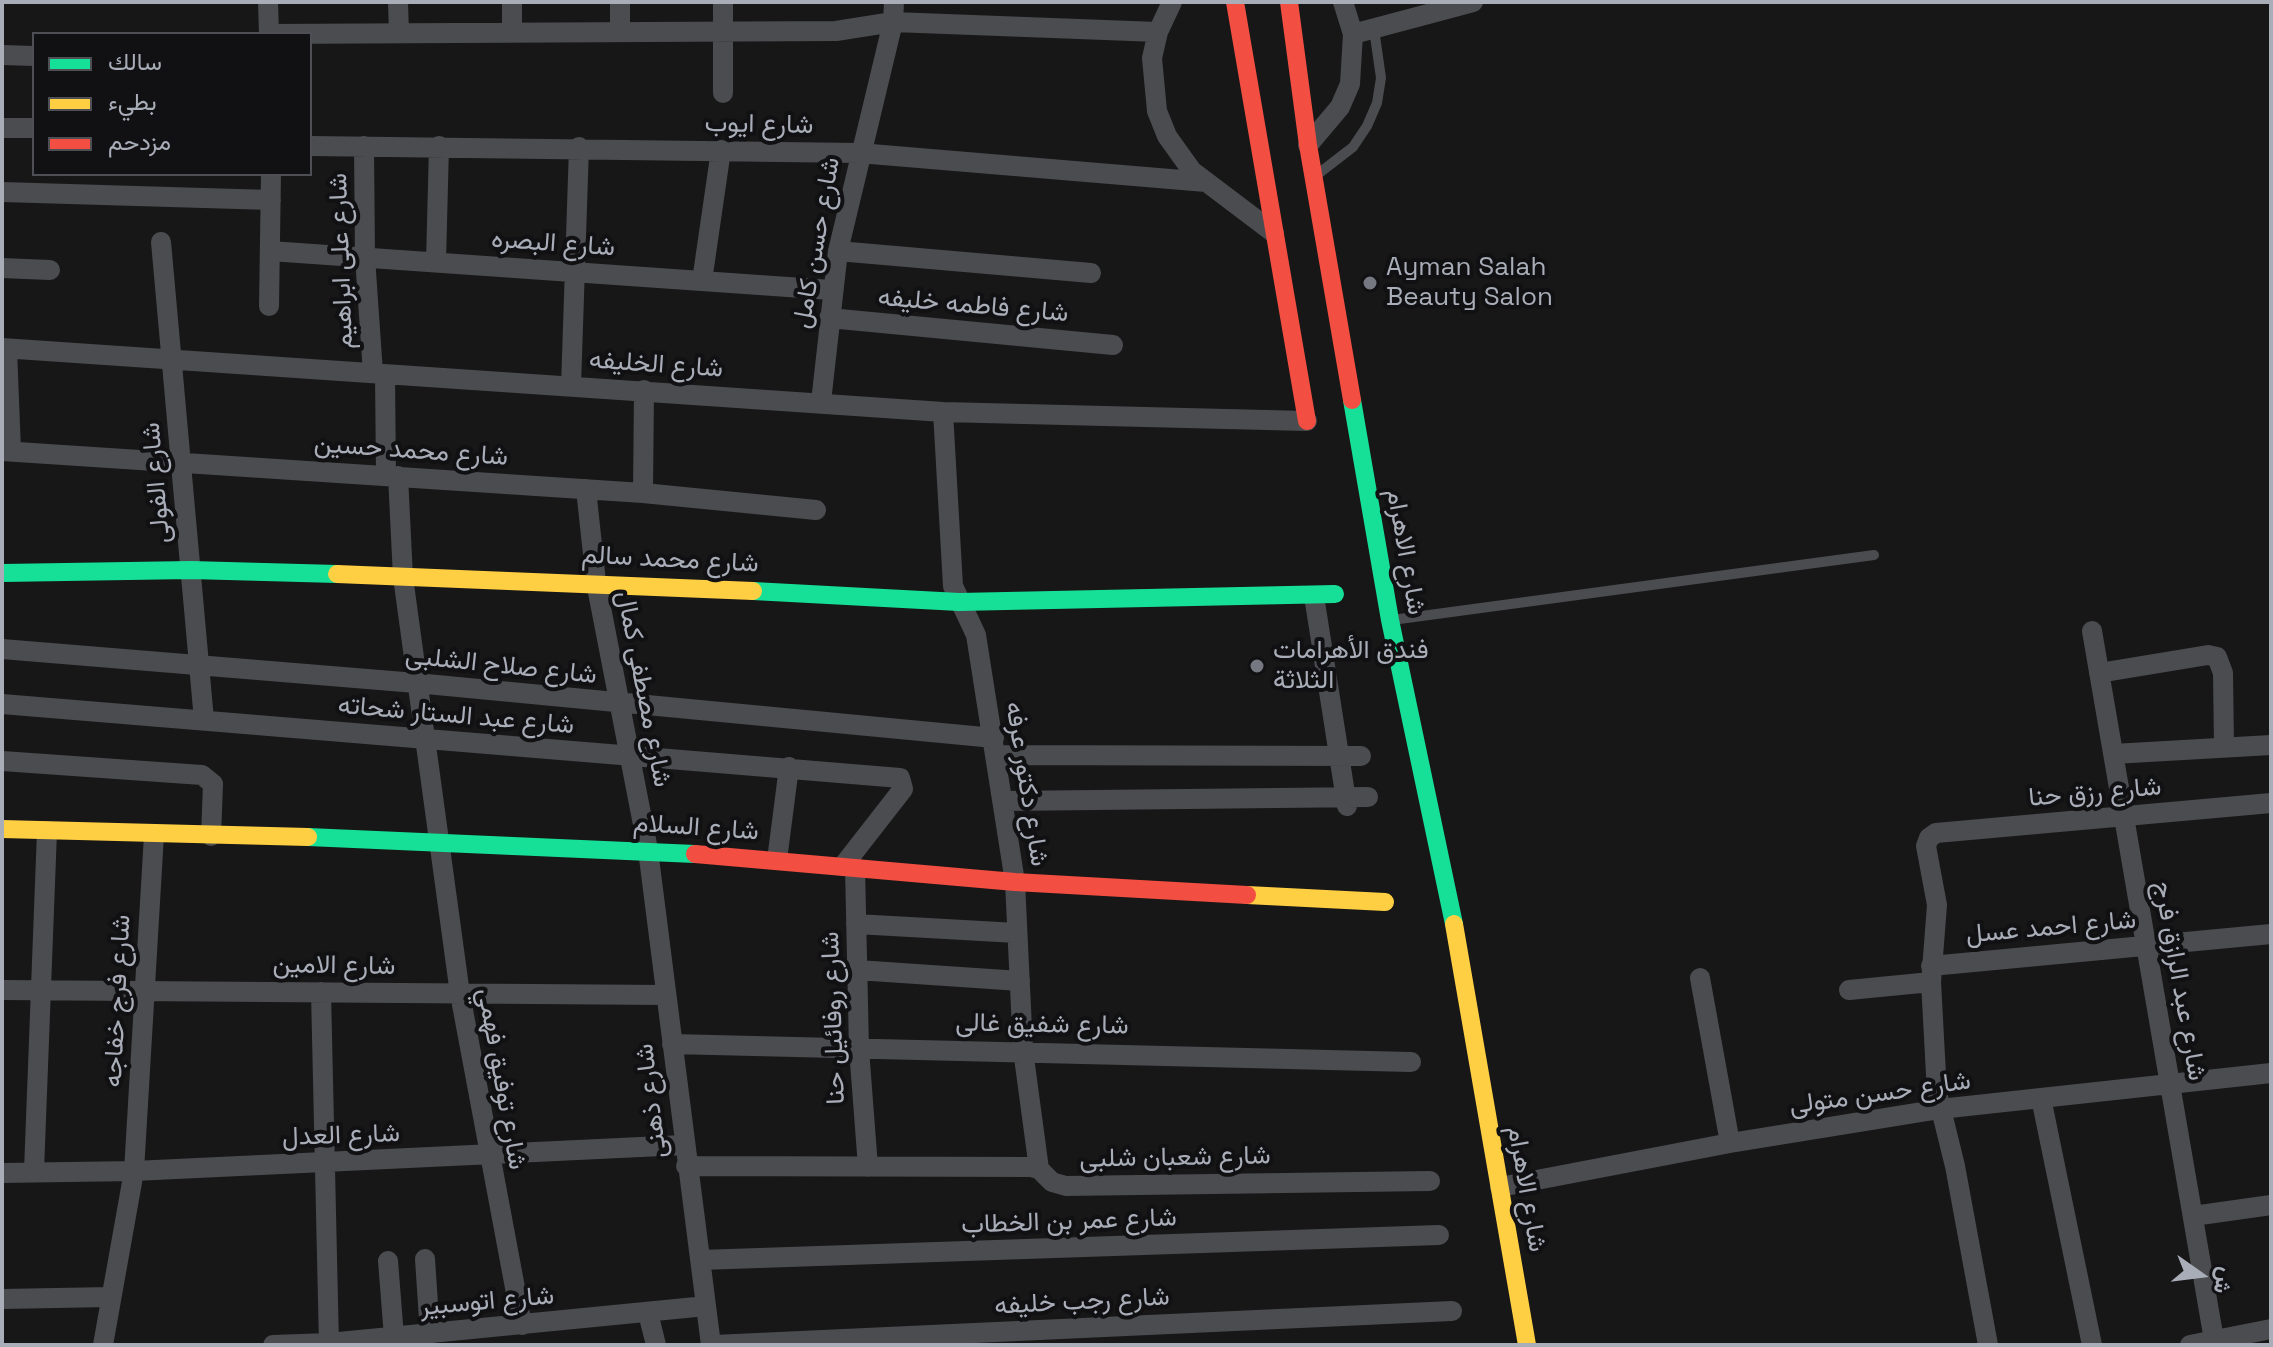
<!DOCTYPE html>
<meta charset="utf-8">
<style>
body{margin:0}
#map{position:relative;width:2273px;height:1347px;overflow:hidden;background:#171717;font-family:"Space Grotesk",Vazirmatn,sans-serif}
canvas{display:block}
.frame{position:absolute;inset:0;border:4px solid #a8adb8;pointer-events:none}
.legend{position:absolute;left:32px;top:32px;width:280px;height:144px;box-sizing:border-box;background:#111113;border:2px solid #4d4f55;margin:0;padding:10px 14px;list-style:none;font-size:24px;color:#a8adb8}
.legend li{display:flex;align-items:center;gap:16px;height:40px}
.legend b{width:40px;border:2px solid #4d4f55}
.north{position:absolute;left:2161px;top:1235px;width:80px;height:80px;-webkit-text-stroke:6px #111113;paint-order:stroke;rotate:104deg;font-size:22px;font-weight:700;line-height:32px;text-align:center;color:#a8adb8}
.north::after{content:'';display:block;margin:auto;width:28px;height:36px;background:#a8adb8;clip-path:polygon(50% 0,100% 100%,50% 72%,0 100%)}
</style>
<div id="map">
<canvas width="2273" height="1347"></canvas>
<div class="frame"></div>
<ul class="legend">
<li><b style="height:10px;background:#16e098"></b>سالك</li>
<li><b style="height:10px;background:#ffcf43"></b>بطيء</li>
<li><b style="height:10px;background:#f24e42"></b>مزدحم</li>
</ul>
<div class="north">ش</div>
</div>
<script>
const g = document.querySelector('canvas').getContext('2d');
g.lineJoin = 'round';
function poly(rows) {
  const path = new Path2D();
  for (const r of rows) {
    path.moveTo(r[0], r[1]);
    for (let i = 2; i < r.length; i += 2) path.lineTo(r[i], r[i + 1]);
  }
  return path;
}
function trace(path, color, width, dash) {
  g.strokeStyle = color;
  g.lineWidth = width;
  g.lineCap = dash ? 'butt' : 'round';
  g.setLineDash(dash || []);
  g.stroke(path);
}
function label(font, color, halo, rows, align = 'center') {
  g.font = font + ' "Space Grotesk",Vazirmatn,sans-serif';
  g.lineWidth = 8;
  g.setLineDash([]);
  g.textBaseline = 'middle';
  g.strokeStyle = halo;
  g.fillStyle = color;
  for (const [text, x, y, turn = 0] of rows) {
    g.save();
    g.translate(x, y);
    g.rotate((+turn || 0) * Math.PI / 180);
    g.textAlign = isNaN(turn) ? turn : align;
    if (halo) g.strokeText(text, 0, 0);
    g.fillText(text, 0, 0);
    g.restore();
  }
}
trace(poly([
 [1318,174,1353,147,1367,126,1377,103,1381,78,1374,29],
 [1392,620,1874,555]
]), '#4b4c50', 10);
trace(poly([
 [268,2,269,34],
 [398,2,399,33],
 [512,2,512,32],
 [620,2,620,31],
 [723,2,723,93],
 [1172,2,1158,32,1152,58,1157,111,1167,136,1192,171,1274,233],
 [269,34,836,31,893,22,1158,32],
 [1353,34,1473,2],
 [2,55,34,56],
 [2,128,34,128],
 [1308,145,1340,107,1350,84,1353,34,1343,2],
 [310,146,859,153,1206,182],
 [364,146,365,257,373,373],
 [2,192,271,200],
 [161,242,204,720],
 [270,251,831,290],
 [838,251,1091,273],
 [436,262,439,146],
 [2,268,50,270],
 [702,281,721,150],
 [269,306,271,174],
 [829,318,1113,345],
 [2,348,943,412,1307,421],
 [7,349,11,451],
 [385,374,386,476],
 [571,386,579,147],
 [821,402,838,251,893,22,894,2],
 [943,412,953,586,976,635,1015,882,1023,1050,1039,1169],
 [2,451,643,493,816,510],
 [398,476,403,577,460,994,522,1325],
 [586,489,596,582,648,850,711,1345],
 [643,493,644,390],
 [1314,596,1347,806],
 [2092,631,2214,1340],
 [2,649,416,683,994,738],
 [2099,673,2208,655,2217,657,2223,673,2224,747],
 [2,704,900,778,903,789,843,866],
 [2113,754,2271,745],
 [997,755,1361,756],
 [2,761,202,775,213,784,211,836],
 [1004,801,1368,797],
 [777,860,789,767],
 [855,867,859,1049,868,1167],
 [856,924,1017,933],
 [1931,966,2271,934],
 [857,970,1020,981],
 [1700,978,1730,1143],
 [2,990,665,995],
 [1849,990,1931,982],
 [321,992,329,1345],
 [672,1044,1411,1062],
 [2041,1098,2092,1345],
 [686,1166,1031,1167,1039,1169,1052,1182,1066,1186,1430,1181],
 [34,1171,47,831],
 [2,1173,134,1171,683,1145],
 [1500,1187,1730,1143,1940,1109,2271,1073],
 [2193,1216,2271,1205],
 [425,1259,430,1334],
 [700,1260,1439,1235],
 [388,1261,394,1337],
 [2,1299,111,1297],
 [648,1313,656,1345],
 [103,1345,134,1171,154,835],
 [273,1345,329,1343,706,1306],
 [714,1345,1452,1311],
 [1988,1345,1955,1166,1937,1093,1931,982,1937,905,1926,846,1929,838,1936,833,2271,803],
 [2190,1345,2271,1329]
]), '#4b4c50', 20);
trace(poly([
 [1352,400,1390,620,1454,924],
 [2,573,191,570,337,574],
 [753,591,959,602,1335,594],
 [308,837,695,854]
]), '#16e098', 18);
trace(poly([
 [337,574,753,591],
 [2,829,308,837],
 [1247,895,1385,902],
 [1454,924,1527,1345]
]), '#ffcf43', 18);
trace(poly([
 [1235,2,1307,421],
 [1289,2,1308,145,1352,400],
 [695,854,1015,882,1247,895]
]), '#f24e42', 18);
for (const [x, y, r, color] of [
 [1370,283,8,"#757880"],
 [1257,666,8,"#757880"]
]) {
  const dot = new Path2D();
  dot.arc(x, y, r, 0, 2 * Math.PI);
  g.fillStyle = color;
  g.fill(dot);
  trace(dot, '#111113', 3);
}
label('26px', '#a8adb8', '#111113', [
 ["شارع ايوب",759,125,1],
 ["شارع حسن كامل",817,243,-80],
 ["شارع البصره",553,244,4],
 ["شارع على ابراهيم",342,261,-92],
 ["شارع فاطمه خليفه",973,306,5],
 ["شارع الخليفه",656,365,4],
 ["شارع محمد حسين",411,451,4],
 ["شارع الفولى",157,483,-95],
 ["شارع الاهرام",1405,552,80],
 ["شارع محمد سالم",670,560,3],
 ["شارع صلاح الشلبى",501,666,6],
 ["شارع مصطفى كمال",643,689,79],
 ["شارع عبد الستار شحاته",456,716,5],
 ["شارع دكتور عرفه",1026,784,81],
 ["شارع رزق حنا",2095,793,-5],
 ["شارع السلام",696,828,4],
 ["شارع احمد عسل",2051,928,-5],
 ["شارع الامين",334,966,1],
 ["شارع عبد الرازق فرج",2179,981,80],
 ["شارع فرج خفاجه",118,1001,-87],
 ["شارع روفائيل حنا",834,1018,-92],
 ["شارع شفيق غالى",1042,1025,1],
 ["شارع توفيق فهمي",501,1079,80],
 ["شارع حسن متولى",1880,1094,-8],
 ["شارع ذهنى",652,1101,-97],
 ["شارع العدل",341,1136,-2],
 ["شارع شعبان شلبى",1175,1158,-1],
 ["شارع الاهرام",1526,1189,80],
 ["شارع عمر بن الخطاب",1069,1222,-2],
 ["شارع اتوسبير",487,1302,-5],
 ["شارع رجب خليفه",1082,1302,-3]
]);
label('26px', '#a8adb8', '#111113', [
 ["Ayman Salah",1386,268],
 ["Beauty Salon",1386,298],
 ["فندق الأهرامات",1273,651],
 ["الثلاثة",1273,681]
], 'left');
</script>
